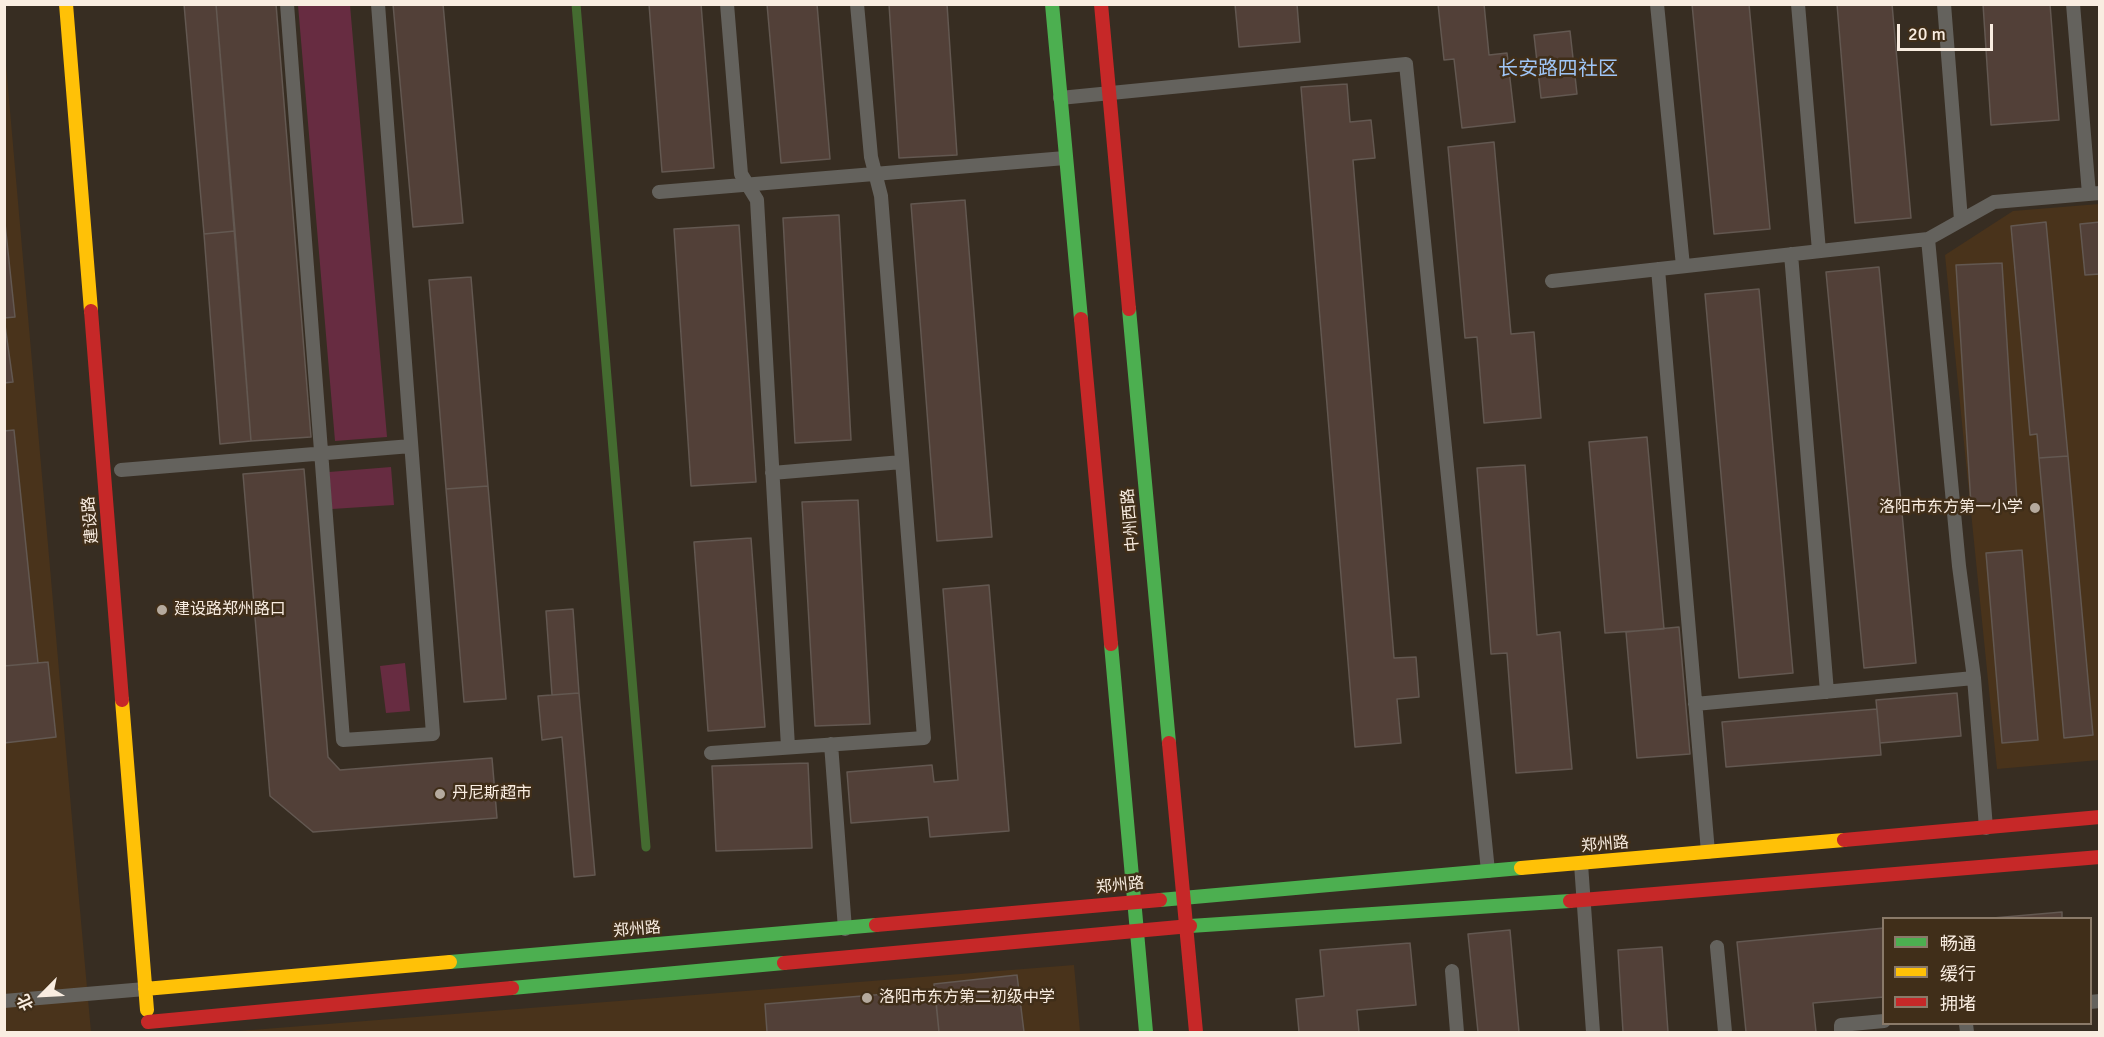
<!DOCTYPE html>
<meta charset="utf-8">
<style>
body{margin:0}
#map{position:relative;width:2104px;height:1037px;overflow:hidden;background:#372d22;font-family:Signika,"Noto Sans SC",sans-serif}
canvas{display:block}
.frame{position:absolute;inset:0;border:6px solid #f9ede1;pointer-events:none}
.legend{position:absolute;left:1882px;top:917px;width:210px;height:108px;box-sizing:border-box;background:#402e19;border:2px solid #8a7a69;margin:0;padding:8px 10px;list-style:none;font-size:18px;color:#f9ede1}
.legend li{display:flex;align-items:center;gap:12px;height:30px}
.legend b{width:30px;border:2px solid #8a7a69}
.north{position:absolute;left:12px;top:965px;width:60px;height:60px;-webkit-text-stroke:4px #402e19;paint-order:stroke;rotate:246deg;font-size:16px;font-weight:700;line-height:24px;text-align:center;color:#f9ede1}
.north::after{content:'';display:block;margin:auto;width:21px;height:27px;background:#f9ede1;clip-path:polygon(50% 0,100% 100%,50% 72%,0 100%)}
.scale{position:absolute;left:1897px;top:24px;width:96px;height:27px;box-sizing:border-box;border:3px solid #f9ede1;border-top:0;padding-left:8px;font-size:18px;line-height:21px;white-space:nowrap;color:#f9ede1;-webkit-text-stroke:4px #402e19;paint-order:stroke}
</style>
<div id="map">
<canvas width="2104" height="1037"></canvas>
<div class="frame"></div>
<ul class="legend">
<li><b style="height:8px;background:#4caf50"></b>畅通</li>
<li><b style="height:8px;background:#ffc107"></b>缓行</li>
<li><b style="height:8px;background:#c62828"></b>拥堵</li>
</ul>
<div class="north">北</div>
<div class="scale">20 m</div>
</div>
<script>
const g = document.querySelector('canvas').getContext('2d');
g.lineJoin = 'round';
function paint(path, color) {
  g.fillStyle = color;
  g.fill(path, 'evenodd');
}
function poly(rows) {
  const path = new Path2D();
  for (const r of rows) {
    path.moveTo(r[0], r[1]);
    for (let i = 2; i < r.length; i += 2) path.lineTo(r[i], r[i + 1]);
  }
  return path;
}
function trace(path, color, width, dash) {
  g.strokeStyle = color;
  g.lineWidth = width;
  g.lineCap = dash ? 'butt' : 'round';
  g.setLineDash(dash || []);
  g.stroke(path);
}
function label(font, color, halo, rows, align = 'center') {
  g.font = font + ' Signika,"Noto Sans SC",sans-serif';
  g.lineWidth = 5;
  g.setLineDash([]);
  g.textBaseline = 'middle';
  g.strokeStyle = halo;
  g.fillStyle = color;
  for (const [text, x, y, turn = 0] of rows) {
    g.save();
    g.translate(x, y);
    g.rotate((+turn || 0) * Math.PI / 180);
    g.textAlign = isNaN(turn) ? turn : align;
    if (halo) g.strokeText(text, 0, 0);
    g.fillText(text, 0, 0);
    g.restore();
  }
}
paint(poly([
 [4,42,79,899,91,1032,5,1032],
 [2099,204,2099,760,1997,769,1945,255,2013,211],
 [1074,965,1080,1032,239,1031]
]), '#49331b');
paint(poly([
 [298,5,350,5,387,437,335,441],
 [391,467,394,505,332,509,329,472],
 [405,663,410,711,386,713,380,666]
]), '#672c41');
trace(poly([
 [576,4,646,847]
]), '#446b30', 9);
const building = poly([
 [184,4,216,4,235,231,204,234,184,4],
 [216,4,276,4,311,437,251,441,216,4],
 [393,4,443,4,463,223,413,227,393,4],
 [649,4,701,4,714,168,662,172,649,4],
 [767,4,817,4,830,159,781,163,767,4],
 [889,4,947,4,957,155,899,158,889,4],
 [1235,4,1297,4,1300,42,1239,47,1235,4],
 [1438,4,1484,4,1489,55,1507,53,1515,122,1462,128,1454,59,1444,60,1438,4],
 [1692,4,1749,4,1770,229,1714,234,1692,4],
 [1837,4,1892,4,1911,218,1855,223,1837,4],
 [1983,4,2050,4,2059,120,1991,125,1983,4],
 [1570,31,1577,94,1541,98,1534,35,1570,31],
 [1347,84,1350,122,1371,120,1375,158,1353,160,1394,658,1416,657,1419,697,1397,699,1401,743,1355,747,1301,87,1347,84],
 [1494,142,1511,334,1534,332,1541,418,1484,423,1477,337,1465,338,1448,147,1494,142],
 [965,200,992,537,937,541,911,204,965,200],
 [4,214,15,317,4,318,4,214],
 [839,215,851,440,795,443,783,218,839,215],
 [2046,222,2068,456,2039,458,2037,434,2030,435,2011,226,2046,222],
 [2100,222,2100,274,2085,275,2080,224,2100,222],
 [739,225,756,482,691,486,674,229,739,225],
 [235,231,251,441,220,444,204,234,235,231],
 [2002,263,2017,502,1971,505,1956,265,2002,263],
 [1879,267,1916,663,1864,668,1826,272,1879,267],
 [471,277,488,486,446,489,429,280,471,277],
 [1759,289,1793,673,1739,678,1705,294,1759,289],
 [4,318,13,382,4,383,4,318],
 [14,430,38,663,4,666,4,431,14,430],
 [1647,437,1664,629,1605,633,1589,442,1647,437],
 [2068,456,2093,735,2064,738,2039,458,2068,456],
 [1525,465,1537,635,1560,632,1572,769,1516,773,1507,653,1491,654,1477,468,1525,465],
 [304,469,328,757,340,770,492,758,497,818,313,832,270,796,243,474,304,469],
 [488,486,506,699,464,702,446,489,488,486],
 [858,500,870,724,815,726,802,502,858,500],
 [751,538,765,727,708,731,694,542,751,538],
 [2022,550,2038,740,2002,743,1986,553,2022,550],
 [989,585,1009,831,930,837,928,817,851,823,847,772,932,765,934,782,958,780,943,589,989,585],
 [573,609,579,693,552,695,546,611,573,609],
 [1679,627,1690,754,1637,758,1626,632,1679,627],
 [48,662,56,737,4,743,4,666,48,662],
 [579,693,595,875,574,877,562,737,542,740,538,696,579,693],
 [1957,693,1961,736,1880,743,1876,700,1957,693],
 [1877,709,1881,755,1726,767,1722,722,1877,709],
 [808,763,812,848,716,851,712,766,808,763],
 [2062,912,2062,918,1993,918,2062,912],
 [1884,928,1884,997,1813,1003,1816,1032,1746,1032,1737,942,1884,928],
 [1510,930,1519,1032,1478,1032,1468,934,1510,930],
 [1410,943,1416,1005,1357,1010,1359,1032,1299,1032,1296,999,1324,996,1320,950,1410,943],
 [1662,947,1668,1032,1623,1032,1618,950,1662,947],
 [1017,975,1024,1032,939,1032,934,984,1017,975],
 [935,990,939,1032,767,1032,765,1004,935,990]
]);
paint(building, '#524038');
trace(building, '#635851', 1.5);
trace(poly([
 [287,4,343,740,433,734,378,4],
 [727,4,741,174,757,200,788,747],
 [1657,4,1683,266],
 [1798,4,1819,251],
 [1944,4,1961,220],
 [2073,4,2089,194],
 [1060,98,1406,64,1488,871],
 [659,192,1065,158],
 [1928,239,1959,566,1974,678,1986,828],
 [1791,254,1827,692],
 [1658,269,1708,852],
 [1552,281,1928,239,1994,202,2100,193],
 [121,470,411,446],
 [772,473,902,462],
 [1695,704,1974,678],
 [831,744,845,929],
 [711,753,924,738,881,196,871,157,857,4],
 [1581,864,1593,1032],
 [1717,947,1725,1032],
 [1452,971,1457,1032],
 [4,1001,145,989],
 [2090,1002,2100,1001],
 [1966,1024,1967,1032],
 [1841,1032,1841,1025,1884,1021]
]), '#64625d', 14);
trace(poly([
 [1052,4,1081,319],
 [1129,309,1169,743],
 [1111,644,1146,1032],
 [1160,900,1521,868],
 [1190,926,1570,901],
 [450,962,876,925],
 [512,988,784,963]
]), '#4caf50', 14);
trace(poly([
 [66,4,91,311],
 [122,700,147,1010],
 [1521,868,1844,840],
 [145,989,450,962]
]), '#ffc107', 14);
trace(poly([
 [1101,4,1129,309],
 [91,311,122,700],
 [1081,319,1111,644],
 [1169,743,1196,1032],
 [1844,840,2100,817],
 [1570,901,2100,857],
 [876,925,1160,900],
 [784,963,1190,926],
 [148,1022,512,988]
]), '#c62828', 14);
for (const [x, y, r, color] of [
 [2035,508,6,"#b5aa9e"],
 [162,610,6,"#b5aa9e"],
 [440,794,6,"#b5aa9e"],
 [867,998,6,"#b5aa9e"]
]) {
  const dot = new Path2D();
  dot.arc(x, y, r, 0, 2 * Math.PI);
  g.fillStyle = color;
  g.fill(dot);
  trace(dot, '#402e19', 2);
}
label('16px', '#f9ede1', '#402e19', [
 ["洛阳市东方第一小学",2023,508,"right"],
 ["建设路郑州路口",174,610],
 ["丹尼斯超市",452,794],
 ["洛阳市东方第二初级中学",879,998]
], 'left');
label('16px', '#f9ede1', '#402e19', [
 ["建设路",91,520,-95],
 ["中州西路",1131,520,-95],
 ["郑州路",1605,845,-5],
 ["郑州路",1120,886,-6],
 ["郑州路",637,930,-5]
]);
label('20px', '#9fc5f5', '#402e19', [
 ["长安路四社区",1558,70]
]);
</script>
